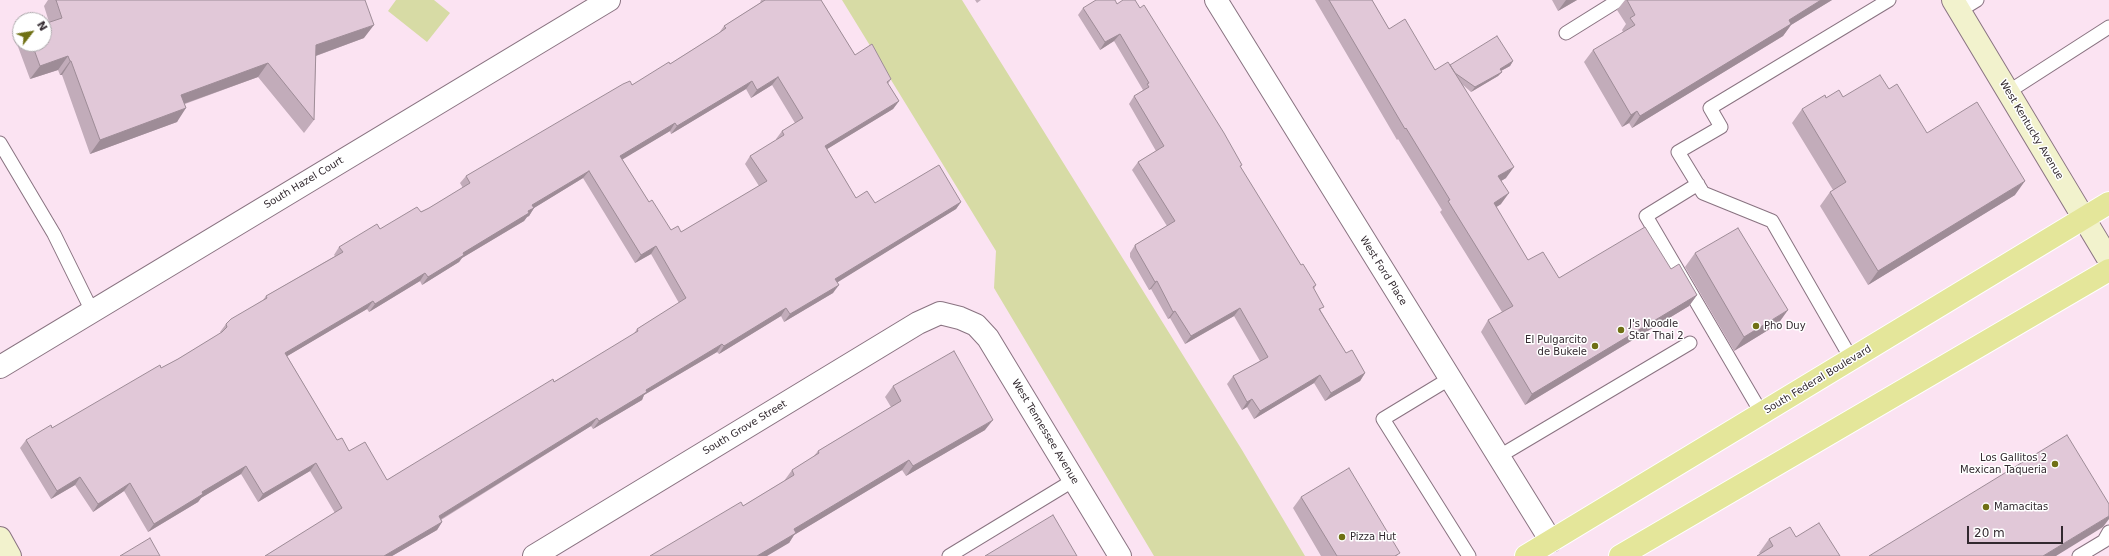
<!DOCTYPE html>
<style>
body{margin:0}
#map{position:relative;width:2109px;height:556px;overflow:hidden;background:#fbe3f2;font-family:"DejaVu Sans",sans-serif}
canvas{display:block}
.north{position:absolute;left:12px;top:12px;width:40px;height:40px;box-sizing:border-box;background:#fff;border:1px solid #ada9ac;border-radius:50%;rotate:59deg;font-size:11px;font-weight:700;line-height:16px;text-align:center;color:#32292f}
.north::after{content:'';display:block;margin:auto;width:14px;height:18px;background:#6f7014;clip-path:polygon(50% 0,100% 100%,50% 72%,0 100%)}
.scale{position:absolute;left:1967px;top:526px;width:96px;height:18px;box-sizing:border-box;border:2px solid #32292f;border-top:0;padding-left:5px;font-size:12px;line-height:14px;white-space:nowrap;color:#32292f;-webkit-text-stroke:3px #fff;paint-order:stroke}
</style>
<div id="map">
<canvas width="2109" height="556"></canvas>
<div class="north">N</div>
<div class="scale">20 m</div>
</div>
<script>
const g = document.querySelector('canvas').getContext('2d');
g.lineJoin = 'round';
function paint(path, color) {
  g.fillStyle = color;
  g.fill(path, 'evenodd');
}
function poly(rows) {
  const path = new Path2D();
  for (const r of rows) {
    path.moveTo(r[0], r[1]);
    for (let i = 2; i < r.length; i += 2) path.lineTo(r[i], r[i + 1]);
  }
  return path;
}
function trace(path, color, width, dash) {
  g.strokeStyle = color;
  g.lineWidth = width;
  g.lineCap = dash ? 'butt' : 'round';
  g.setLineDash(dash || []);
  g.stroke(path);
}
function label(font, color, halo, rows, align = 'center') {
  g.font = font + ' "DejaVu Sans",sans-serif';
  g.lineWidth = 3;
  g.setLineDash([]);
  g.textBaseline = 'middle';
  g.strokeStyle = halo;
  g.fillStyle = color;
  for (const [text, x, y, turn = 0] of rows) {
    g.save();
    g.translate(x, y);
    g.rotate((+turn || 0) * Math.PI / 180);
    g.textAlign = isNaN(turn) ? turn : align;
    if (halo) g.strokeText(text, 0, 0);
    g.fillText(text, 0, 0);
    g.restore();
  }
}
paint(poly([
 [396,0,434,0,450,13,427,42,388,11],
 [842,0,962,0,1242,450,1305,556,1154,556,994,288,996,251]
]), '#d7dba5');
const lane = poly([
 [1959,11,1977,0],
 [1566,33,1619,0],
 [2008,92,2109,27],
 [0,143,54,234,92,311],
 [1698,184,1646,216,1762,414],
 [1852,360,1772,221,1703,193,1678,152,1721,127,1710,108,1889,0],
 [1449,379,1383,419,1469,556],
 [1498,457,1690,343],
 [949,556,1074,480],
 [2079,556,2104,541,2109,532]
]);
const street = poly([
 [1216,0,1551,541],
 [0,367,609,0],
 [534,556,918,323,940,313,960,318,976,325,988,338,1120,556]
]);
const secondary = poly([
 [1953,0,2109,260],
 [0,538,10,556]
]);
const primary = poly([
 [1526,556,2109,203],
 [1620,556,2109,270]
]);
trace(lane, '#897381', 15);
trace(street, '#897381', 24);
trace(secondary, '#897381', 24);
trace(primary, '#fff', 24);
trace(lane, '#fff', 13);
trace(street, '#fff', 22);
trace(secondary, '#f2f2cd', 22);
trace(primary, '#e4e69a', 22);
paint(poly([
 [48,0,365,0,364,38,316,56,314,120,304,133,258,77,185,104,177,122,90,154,62,75,60,75,58,70,30,79,17,44,20,40,20,44,44,44,49,22,44,6],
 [761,0,821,0,855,55,891,79,888,84,899,101,893,109,827,149,856,198,875,203,961,202,956,209,837,282,833,293,784,322,781,316,719,354,717,352,644,395,642,400,593,429,591,426,441,520,442,522,437,530,392,556,265,556,335,513,310,471,258,502,241,474,201,498,198,502,148,532,124,491,93,512,75,485,51,499,20,448,26,440,52,428,178,359,221,333,220,332,226,324,263,300,266,296,335,256,334,255,339,247,429,208,463,188,460,183,466,176,670,64,719,33,724,26,760,3],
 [772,85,795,123,782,131,776,139,777,140,750,156,745,164,759,186,681,232,671,230,649,202,622,159,670,131,671,134,746,89,751,98],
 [583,178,635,263,651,254,679,303,637,329,633,335,387,480,349,451,337,440,287,356,367,309,369,312,420,281,422,285,459,262,462,258,524,221,527,217,529,216,534,208],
 [975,0,981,0,977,3],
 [1315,0,1372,0,1389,29,1435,70,1450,65,1513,61,1510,66,1501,71,1502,72,1498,76,1471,92,1463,85,1506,178,1501,181,1501,204,1496,207,1528,260,1559,278,1671,269,1697,295,1689,306,1525,405,1481,332,1488,320,1502,312,1440,212,1442,210,1398,139,1397,140],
 [1552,0,1577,0,1558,11],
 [1625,0,1832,0,1791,25,1783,36,1632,128,1629,123,1622,127,1584,62,1593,50,1623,32,1622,30,1626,24,1617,10],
 [1117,4,1240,167,1301,265,1316,285,1314,289,1321,311,1346,353,1365,373,1360,381,1325,401,1314,383,1254,419,1247,407,1242,410,1227,384,1233,376,1260,361,1234,316,1185,344,1170,318,1168,319,1151,289,1149,290,1130,257,1130,253,1135,245,1167,226,1132,170,1138,162,1156,151,1129,104,1134,96,1142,91,1143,90,1114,41,1100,50,1078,15,1083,8],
 [1889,89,1927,133,2015,195,1868,285,1820,206,1830,192,1833,190,1792,123,1802,109,1826,98,1843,97],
 [1695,253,1778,324,1734,351,1685,267],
 [893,386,985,430,906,476,902,470,794,535,789,543,743,506,784,481,792,470,813,457,818,451,891,407,885,397],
 [1301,497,1398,556,1321,556,1293,508],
 [1796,537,1840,556,1760,554,1759,553,1769,539]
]), '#c2acba');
paint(poly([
 [1566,0,1577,0,1558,11],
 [1821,0,1832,0,1791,25,1783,36,1632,128,1640,116,1789,20],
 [374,25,364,38,307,59,316,45],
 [1120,34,1114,41,1100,50,1105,42],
 [68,56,58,70,30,79,40,66],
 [70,61,71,61,62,75,60,75],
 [1513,61,1510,66,1497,73,1500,69],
 [268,63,258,77,172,108,181,95],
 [1502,72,1498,76,1471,92,1475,87],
 [778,77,772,85,751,98,757,90],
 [752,81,746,89,671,134,677,126],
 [899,101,893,109,819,154,825,146],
 [186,108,177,122,90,154,100,140],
 [1637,111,1629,123,1622,127,1631,115],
 [675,123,670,131,615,164,620,156],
 [1514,167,1506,178,1491,187,1498,176],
 [589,171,583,178,534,208,529,216,527,217,524,221,462,258,459,262,422,285,428,277,532,205],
 [2025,181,2015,195,1868,285,1878,271],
 [1509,193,1501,204,1486,214,1494,203],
 [961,202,956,209,830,287,835,279],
 [656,246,651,254,635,263,641,255],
 [425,273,420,281,369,312,375,304],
 [1157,281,1151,289,1149,290,1155,282],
 [839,285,833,293,784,322,790,314],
 [1697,295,1689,306,1525,405,1532,394],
 [373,301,367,309,279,361,285,353],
 [786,308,781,316,719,354,724,346],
 [1240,308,1234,316,1185,344,1191,336],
 [1788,310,1778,324,1734,351,1744,337],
 [1175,311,1170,318,1168,319,1173,312],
 [722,344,717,352,644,395,642,400,593,429,599,421,646,390],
 [1365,373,1360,381,1325,401,1331,393],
 [1320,375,1314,383,1254,419,1260,411],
 [1252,399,1247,407,1242,410,1247,402],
 [597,418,591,426,433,524,439,516],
 [993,420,985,430,906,476,913,466],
 [909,460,902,470,794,535,789,543,767,556,757,556,794,529],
 [316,463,310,471,258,502,263,494],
 [246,466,241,474,201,498,198,502,148,532,154,524,202,492],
 [80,477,75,485,51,499,57,491],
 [130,483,124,491,93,512,98,504],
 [2109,516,2109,519,2103,527,2056,556,2043,556],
 [442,522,437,530,392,556,384,556]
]), '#9e8c97');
const building = poly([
 [56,0,365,0,374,25,316,45,314,120,268,63,181,95,186,108,100,140,71,61,70,61,68,56,40,66,32,44,44,44,44,24,62,18,56,0],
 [765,0,821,0,855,55,872,44,891,79,887,82,899,101,825,146,856,198,867,191,875,203,939,165,961,202,835,279,839,285,790,314,786,308,724,346,722,344,646,390,647,392,599,421,597,418,439,516,442,522,384,556,265,556,342,508,316,463,263,494,246,466,202,492,203,494,154,524,130,483,98,504,80,477,57,491,26,440,51,425,52,428,160,365,161,368,178,359,222,332,227,327,226,324,231,319,267,298,266,296,343,252,339,247,377,224,380,229,417,207,421,212,429,208,470,183,466,176,623,84,630,81,632,85,669,62,670,64,719,33,726,28,724,26,765,0],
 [778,77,803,118,782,131,784,135,750,156,767,181,681,232,678,226,671,230,652,200,649,202,620,156,675,123,677,126,752,81,757,90,778,77],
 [589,171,641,255,656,246,686,298,637,329,638,331,554,382,553,379,387,480,365,442,349,451,342,438,337,440,285,353,373,301,375,304,425,273,428,277,464,255,463,253,529,213,528,211,534,208,532,205,589,171],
 [1096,0,1115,0,1117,4,1123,0,1135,0,1140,8,1144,5,1224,133,1242,165,1240,166,1301,265,1303,264,1316,285,1313,287,1324,307,1319,309,1346,353,1352,350,1365,373,1331,393,1320,375,1260,411,1252,399,1247,402,1233,376,1268,357,1240,308,1191,336,1175,311,1173,312,1157,281,1155,282,1136,249,1135,245,1175,221,1138,162,1164,146,1134,96,1149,87,1147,84,1149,83,1120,34,1105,42,1083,8,1096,0],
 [1329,0,1372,0,1389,29,1405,19,1435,70,1448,62,1514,167,1498,176,1509,193,1494,203,1528,260,1543,252,1559,278,1645,227,1671,269,1679,264,1697,295,1532,394,1488,320,1513,306,1448,201,1450,200,1406,128,1405,129,1329,0],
 [1627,0,1821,0,1789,20,1791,24,1640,116,1637,111,1631,115,1593,50,1635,25,1630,18,1635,15,1627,0],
 [1497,36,1513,61,1500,69,1502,72,1475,87,1455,73,1450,65,1497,36],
 [1880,75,1889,89,1897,84,1927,133,1977,102,2025,181,1878,271,1830,192,1846,182,1802,109,1825,95,1826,98,1839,90,1843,97,1880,75],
 [1738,228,1788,310,1744,337,1695,253,1738,228],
 [954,351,993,420,913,466,909,460,794,529,796,533,757,556,650,556,741,502,743,506,794,475,792,470,819,453,818,451,901,401,893,386,954,351],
 [2067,435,2109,504,2109,516,2043,556,1869,556,2067,435],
 [1349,468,1400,553,1395,556,1337,556,1301,497,1349,468],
 [1053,515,1077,556,985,556,1053,515],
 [1819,523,1840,556,1757,556,1773,546,1769,539,1790,527,1796,537,1819,523],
 [150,538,160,556,120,556,150,538]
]);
paint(building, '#e1c8d8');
trace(building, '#9e8c97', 1);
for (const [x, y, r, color] of [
 [1756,326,4,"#6f7014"],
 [1621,330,4,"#6f7014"],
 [1595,346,4,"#6f7014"],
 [2055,464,4,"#6f7014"],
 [1986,507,4,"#6f7014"],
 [1342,537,4,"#6f7014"]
]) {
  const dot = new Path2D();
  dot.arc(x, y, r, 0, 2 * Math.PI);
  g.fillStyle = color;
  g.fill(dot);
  trace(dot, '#fff', 1.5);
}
label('10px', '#32292f', '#fff', [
 ["West Kentucky Avenue",2031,130,59],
 ["South Hazel Court",304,183,-31],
 ["West Ford Place",1383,271,58],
 ["South Federal Boulevard",1818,380,-31],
 ["South Grove Street",745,428,-31],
 ["West Tennessee Avenue",1045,432,59]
]);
label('10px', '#32292f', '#fff', [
 ["J's Noodle",1629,324],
 ["Star Thai 2",1629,336],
 ["Pho Duy",1764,326],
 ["El Pulgarcito",1587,340,"right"],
 ["de Bukele",1587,352,"right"],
 ["Los Gallitos 2",2047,458,"right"],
 ["Mexican Taqueria",2047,470,"right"],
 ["Mamacitas",1994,507],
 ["Pizza Hut",1350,537]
], 'left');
</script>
